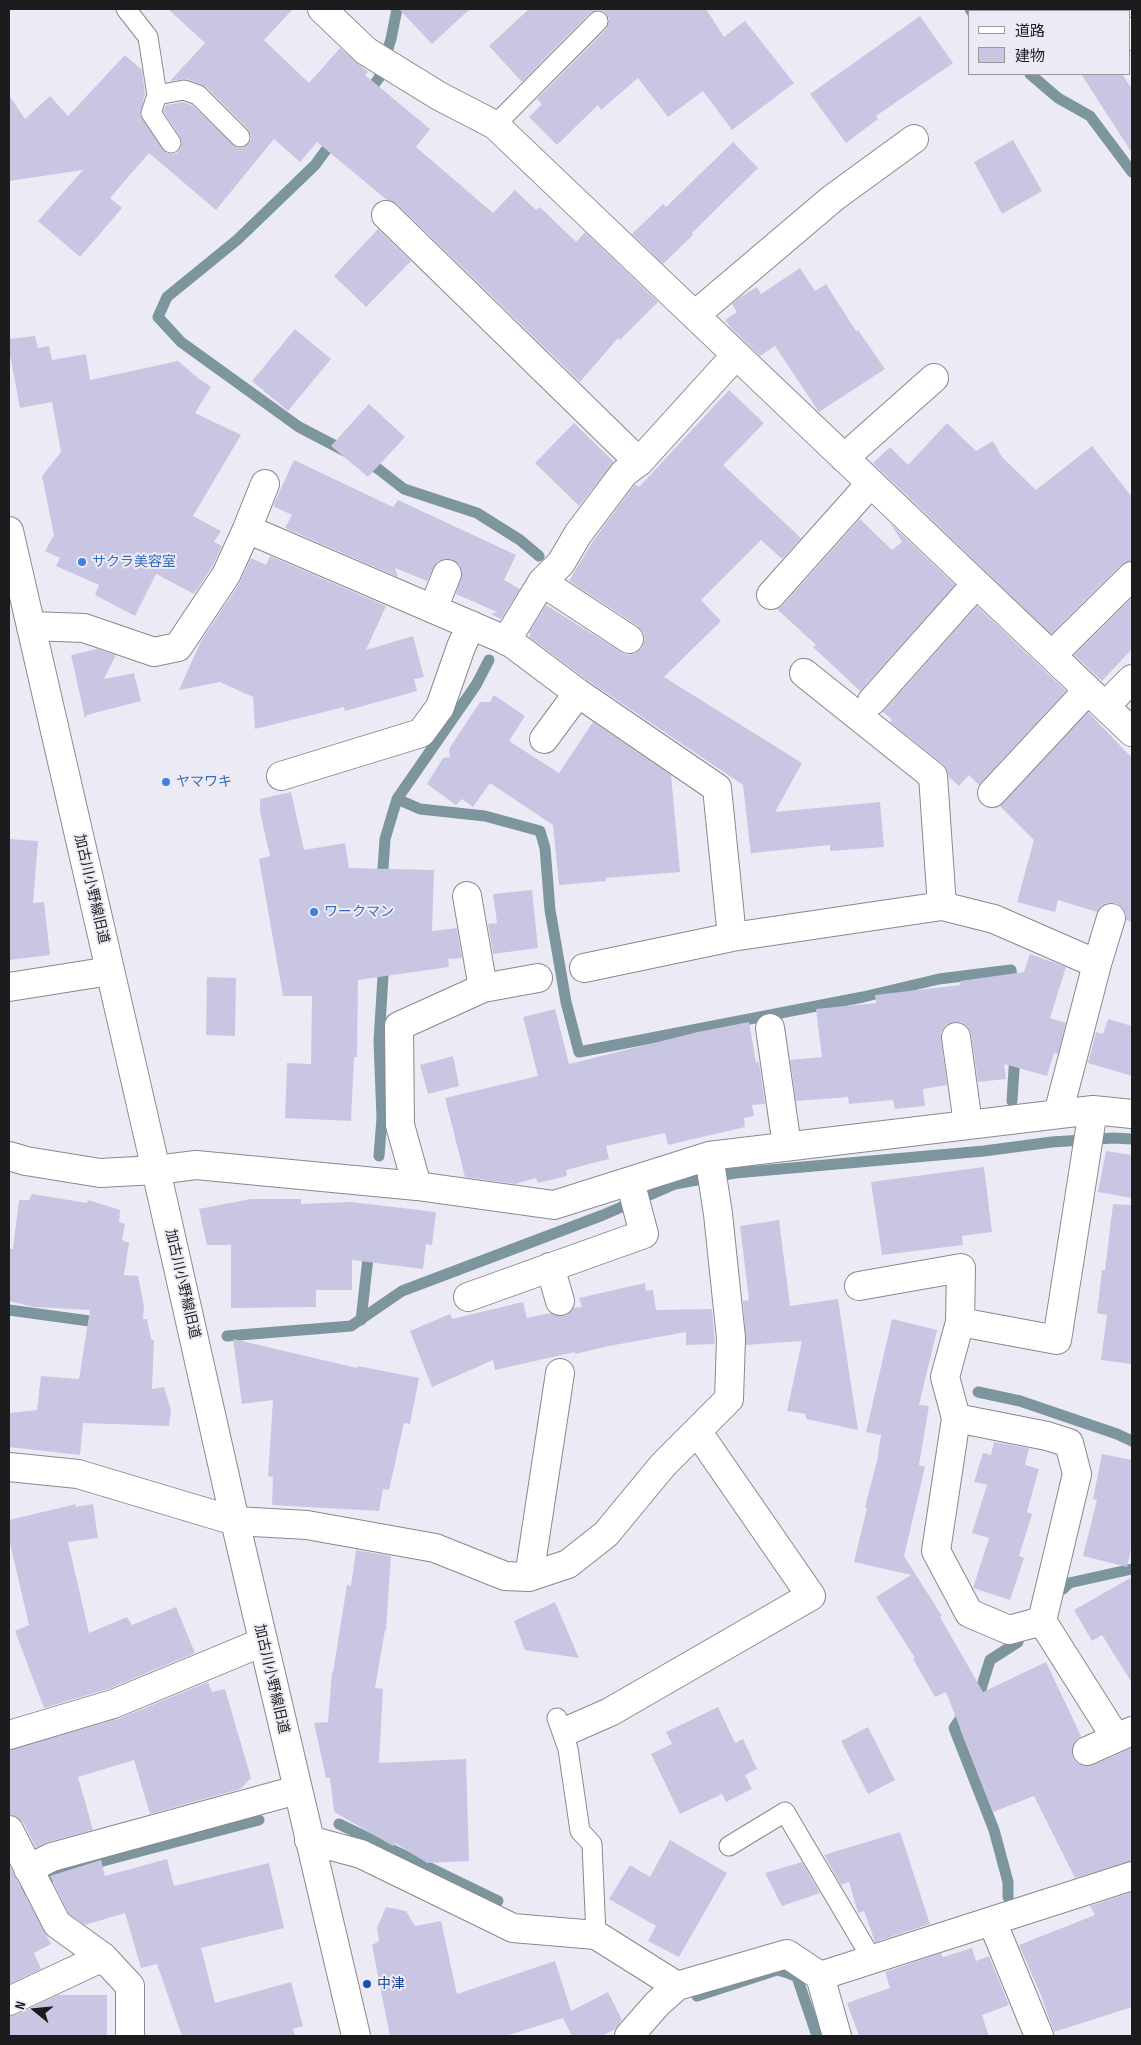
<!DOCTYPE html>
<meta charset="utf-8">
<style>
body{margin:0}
#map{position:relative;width:1141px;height:2045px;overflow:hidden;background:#ecebf5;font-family:"Sofia Sans Condensed","Noto Sans JP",sans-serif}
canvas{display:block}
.frame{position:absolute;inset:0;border:10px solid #1c1c1f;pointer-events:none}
.legend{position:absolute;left:968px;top:10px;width:162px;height:65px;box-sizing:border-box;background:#ecebf5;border:1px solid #99989f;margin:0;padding:6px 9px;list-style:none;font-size:15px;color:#1c1c1f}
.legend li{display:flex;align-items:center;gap:10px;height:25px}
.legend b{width:25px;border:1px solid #99989f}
.north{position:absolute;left:10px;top:1985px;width:50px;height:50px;-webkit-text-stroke:4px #ecebf5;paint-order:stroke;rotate:287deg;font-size:14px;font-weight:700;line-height:20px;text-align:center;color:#1c1c1f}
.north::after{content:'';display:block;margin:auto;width:18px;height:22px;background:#1c1c1f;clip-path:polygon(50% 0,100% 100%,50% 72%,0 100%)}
</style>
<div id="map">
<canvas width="1141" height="2045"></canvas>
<div class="frame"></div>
<ul class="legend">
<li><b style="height:6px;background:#fff"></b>道路</li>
<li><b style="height:14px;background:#c9c6e4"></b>建物</li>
</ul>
<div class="north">N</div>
</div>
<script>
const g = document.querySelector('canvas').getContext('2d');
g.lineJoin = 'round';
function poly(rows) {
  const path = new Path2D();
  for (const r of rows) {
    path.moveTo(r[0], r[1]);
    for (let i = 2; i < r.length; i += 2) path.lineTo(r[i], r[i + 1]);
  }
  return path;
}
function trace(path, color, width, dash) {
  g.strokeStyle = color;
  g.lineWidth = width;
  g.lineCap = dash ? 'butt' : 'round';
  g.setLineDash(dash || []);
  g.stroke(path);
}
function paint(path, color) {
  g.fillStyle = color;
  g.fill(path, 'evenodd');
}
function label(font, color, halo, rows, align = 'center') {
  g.font = font + ' "Sofia Sans Condensed","Noto Sans JP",sans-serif';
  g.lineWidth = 4;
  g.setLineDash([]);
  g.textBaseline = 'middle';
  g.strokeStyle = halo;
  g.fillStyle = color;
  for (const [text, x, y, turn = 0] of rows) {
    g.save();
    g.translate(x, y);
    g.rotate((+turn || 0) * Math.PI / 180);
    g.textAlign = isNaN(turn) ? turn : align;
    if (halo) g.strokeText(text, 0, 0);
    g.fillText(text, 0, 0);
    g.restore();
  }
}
trace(poly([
 [970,9,971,11],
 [1030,74,1058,98,1090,116,1132,172],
 [366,95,379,78,391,39,397,9],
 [334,139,315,165,237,240,167,297,158,317,181,342,299,427,345,451],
 [363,461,377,468,404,489,477,513,520,540,539,556],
 [397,799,420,809,485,816,540,831,545,848,550,910,566,1002,579,1052,863,997,939,979,1011,970,1013,987],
 [382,884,385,839,397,799,476,685,489,660],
 [1012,1101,1015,1053],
 [379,1156,382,1118,379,1041,383,976,382,962],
 [9,1310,104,1323],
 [361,1320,369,1249],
 [227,1336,351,1326,402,1291,603,1215,675,1184,735,1173,984,1151,1052,1142,1113,1138,1132,1139],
 [978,1392,1020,1401,1117,1434,1132,1441],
 [1063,1589,1069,1583,1132,1569],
 [339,1824,498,1901],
 [1008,1897,1008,1882,994,1830,954,1728,981,1689,990,1660,1018,1642],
 [9,1898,61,1872,259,1820],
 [697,1996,777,1970,788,1973,797,1977,817,2036]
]), '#7d969e', 11);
paint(poly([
 [168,9,293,9,264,40,309,83,340,48,368,72,365,75,430,129,416,147,493,213,515,190,536,210,540,207,576,242,585,232,658,302,620,340,618,338,580,382,397,204,387,200,317,142,300,162,274,139,216,210,149,153,110,198,122,208,80,257,38,221,83,170,9,181,9,95,25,119,50,96,68,116,125,55,142,70,145,94,140,115,166,153,171,154,177,153,181,148,182,143,180,137,163,111,166,105,183,102,192,105,237,148,243,148,251,140,251,135,248,129,206,87,187,79,170,81,205,43],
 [399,9,470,9,432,44],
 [529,9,706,9,724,37,745,21,794,83,732,130,703,91,668,117,638,78,601,110,598,105,557,145,529,117,542,104,537,99,606,29,609,19,606,13,601,10,596,10,590,13,522,82,489,46],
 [920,16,953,63,876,116,878,119,846,143,810,94],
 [1081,74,1122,74,1132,89,1132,153],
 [1013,140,1042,191,1002,214,974,162],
 [733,142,758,168,692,233,693,235,663,264,632,234,663,204,666,207],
 [378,229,411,261,366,307,334,276],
 [800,268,815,291,826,284,856,331,858,330,885,369,819,412,775,346,760,356,731,328,725,320,737,312,732,304,739,298,757,287,761,294],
 [295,329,331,359,288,411,252,381],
 [35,336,38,348,49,346,52,360,86,354,90,380,178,361,198,378,211,387,195,413,241,435,193,516,221,531,214,542,222,546,212,567,194,594,156,574,135,616,95,595,99,585,56,566,60,558,45,551,54,535,42,476,61,452,52,402,20,408,9,350,9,339],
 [729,390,764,423,723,465,801,538,782,559,761,540,701,600,721,621,664,677,802,763,775,812,880,802,884,847,830,851,830,845,752,853,751,855,743,785,587,680,529,637,531,634,529,633,546,605,621,652,628,655,636,653,642,648,645,639,643,632,638,626,569,581,593,541,635,484,639,487],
 [369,404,405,437,368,477,331,446],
 [574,423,614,462,579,506,535,463],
 [947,423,976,451,993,441,1002,457,1036,490,1092,446,1132,497,1132,561,1121,565,1051,634,873,463,890,447,908,465],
 [294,460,393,507,398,500,516,555,504,580,520,589,501,619,491,614,497,612,456,594,462,572,460,565,453,560,444,559,437,562,427,581,395,568,398,577,285,528,292,515,273,506],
 [860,519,892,550,902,542,890,523,955,585,860,691,813,647,816,645,777,609,783,605],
 [270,556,386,606,366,650,413,636,424,677,414,679,417,691,345,711,344,707,255,729,253,697,220,682,179,690,201,641,239,584,251,558,266,565],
 [1132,598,1132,649,1102,681,1074,655],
 [977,606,1066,691,979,785,969,775,959,786,949,777,947,769,943,764,890,722,892,720,883,712],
 [97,649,116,655,104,679,134,673,141,701,87,715,85,718,71,655],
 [494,695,525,716,509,741,559,773,593,722,671,775,680,872,606,878,606,881,559,885,553,825,490,783,473,807,462,799,456,805,427,784,443,758,450,757,449,749,480,702,490,702],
 [1088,712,1132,758,1132,922,1126,920,1126,914,1123,908,1115,903,1107,903,1101,906,1097,912,1058,900,1055,912,1017,902,1034,840,1000,806],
 [291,792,304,850,345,843,349,868,434,870,432,931,457,928,462,958,448,959,449,967,358,980,357,1057,354,1057,351,1121,285,1118,287,1063,311,1064,312,996,283,996,259,859,270,856,260,812,260,799],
 [9,839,38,841,33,903,44,902,50,955,9,960],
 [532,890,538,948,493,954,488,924,497,923,493,894],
 [1030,954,1066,967,1050,1018,1066,1023,1058,1054,1054,1053,1047,1076,1004,1064,1006,1079,978,1082,971,1034,968,1027,961,1022,954,1022,946,1025,941,1032,941,1039,947,1085,923,1089,925,1106,895,1109,893,1100,849,1104,848,1097,796,1101,790,1060,822,1057,816,1009,876,1003,875,995,960,985,960,981,1024,972],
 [207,977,236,978,235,1036,206,1035],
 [555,1009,569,1064,698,1032,749,1022,756,1063,759,1062,765,1104,752,1105,754,1116,744,1118,745,1127,668,1145,665,1133,606,1146,609,1159,566,1170,567,1176,538,1183,536,1178,515,1184,465,1177,445,1098,538,1076,523,1017],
 [1108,1019,1132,1026,1132,1076,1088,1063,1096,1032,1103,1034],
 [453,1056,459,1086,428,1094,420,1065],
 [1106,1151,1132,1155,1132,1198,1098,1192],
 [984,1167,992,1232,962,1236,963,1245,882,1255,871,1182],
 [32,1194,87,1203,88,1200,120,1210,119,1222,125,1224,122,1240,129,1243,124,1275,138,1276,144,1306,143,1319,147,1319,151,1339,154,1341,152,1389,164,1387,171,1410,169,1426,83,1423,80,1455,9,1447,9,1413,37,1410,41,1376,79,1379,90,1310,34,1307,9,1301,9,1249,13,1249,19,1200,29,1200],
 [251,1199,301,1199,301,1204,351,1202,436,1212,432,1245,426,1244,423,1269,352,1260,352,1290,316,1290,316,1307,231,1308,231,1245,207,1245,199,1209],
 [1113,1204,1132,1205,1132,1364,1101,1360,1107,1315,1097,1313,1102,1270,1105,1270],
 [779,1220,790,1306,838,1299,858,1430,806,1419,806,1414,787,1411,802,1341,746,1345,743,1301,749,1300,740,1226],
 [645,1283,646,1291,653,1290,656,1310,712,1309,715,1344,686,1345,686,1332,609,1346,575,1354,575,1352,495,1370,493,1360,432,1387,410,1331,450,1314,452,1319,523,1302,527,1318,550,1313,557,1316,564,1316,573,1308,582,1307,579,1298],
 [892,1319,937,1330,919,1405,929,1406,919,1465,925,1467,904,1556,942,1616,940,1617,983,1692,1046,1662,1081,1736,1075,1741,1072,1749,1073,1757,1077,1763,1085,1766,1093,1765,1132,1748,1132,1861,1075,1878,1034,1796,993,1812,946,1692,935,1697,913,1659,915,1658,876,1597,911,1575,854,1562,867,1508,865,1507,877,1461,881,1435,866,1432],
 [233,1339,357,1368,358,1366,419,1378,410,1424,404,1423,389,1490,383,1489,379,1511,272,1505,273,1477,268,1476,273,1400,242,1404],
 [994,1442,1029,1448,1025,1465,1039,1469,1027,1512,1032,1514,1019,1556,1024,1558,1010,1600,973,1588,989,1538,972,1533,987,1485,974,1482,983,1453,991,1455],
 [1102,1454,1132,1460,1132,1545,1127,1567,1083,1556,1097,1500,1093,1499],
 [76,1504,75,1507,93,1504,98,1538,68,1542,89,1633,127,1617,132,1625,176,1607,195,1653,108,1689,44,1708,15,1631,29,1625,9,1539,9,1520],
 [356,1550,391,1556,386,1630,385,1630,375,1688,383,1689,379,1763,466,1759,469,1861,427,1863,395,1843,393,1846,334,1812,330,1778,326,1778,314,1723,328,1722,332,1672,333,1672,347,1585,351,1586],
 [1132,1577,1132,1683,1102,1635,1092,1641,1074,1610],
 [555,1602,579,1658,525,1650,514,1621],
 [208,1682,212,1692,225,1689,251,1778,240,1789,150,1814,134,1760,78,1777,93,1830,48,1842,36,1848,23,1822,17,1817,9,1815,9,1750,118,1719],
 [718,1707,735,1743,743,1739,757,1769,745,1775,752,1789,726,1802,722,1794,680,1814,651,1754,672,1744,666,1732],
 [868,1727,895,1780,868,1794,841,1741],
 [900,1832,930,1924,875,1942,864,1911,858,1913,849,1882,841,1885,824,1855],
 [670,1840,727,1873,679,1957,648,1941,656,1926,609,1899,630,1865,650,1877],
 [167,1859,174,1886,269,1863,284,1928,201,1948,215,2003,291,1982,303,2026,293,2029,295,2036,182,2036,157,1964,141,1968,125,1913,85,1925,69,1914,50,1876,101,1860,105,1876],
 [802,1862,820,1893,782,1906,765,1873],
 [9,1864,51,1944,34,1953,41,1969,9,1984],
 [1132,1892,1132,2007,1054,2032,1040,1993,1019,1945,1095,1915,1090,1906],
 [386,1907,406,1911,415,1926,441,1921,457,1994,555,1961,571,2011,608,1992,622,2020,615,2029,602,2036,572,2036,563,2018,506,2036,390,2036,372,1945,379,1941,377,1928],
 [972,1948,976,1961,989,1956,1009,2005,982,2015,989,2036,859,2036,847,2003,890,1988,885,1972,941,1953,943,1957],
 [58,1995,107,1995,107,2036,9,2036,9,2016,16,2015]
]), '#c9c6e4');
const lane = poly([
 [126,9,148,37,157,95,184,90,198,95,240,137],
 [157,95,151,113,171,143],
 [495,125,598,21],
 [557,1718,568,1749,580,1831,592,1844,596,1935],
 [729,1846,785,1812,872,1959]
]);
const street = poly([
 [322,9,366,51,439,96,495,125,1132,732],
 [1113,9,1115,11],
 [1130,32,1132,36],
 [386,215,639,462],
 [695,315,833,198,914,139],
 [844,458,934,378],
 [247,529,265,484],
 [542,582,629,639],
 [771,595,871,483],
 [433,609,447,574],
 [31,626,84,628,154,652,178,647,226,575,247,529,510,642,578,693,717,788,732,937],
 [506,641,542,582,561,563,578,534,624,473,639,462,736,355],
 [1052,655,1132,576],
 [804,673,933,776,942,906],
 [872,701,976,584],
 [1105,706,1132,679],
 [544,739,578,693],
 [281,776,421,733,440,707,461,647,471,625],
 [992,793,1088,690],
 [467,896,483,988],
 [584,968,732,937,942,906,994,919,1097,964],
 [9,987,110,971],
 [770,1028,787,1146],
 [956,1037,968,1124],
 [1058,1114,1097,964,1111,918],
 [9,1156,26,1161,100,1173,156,1170,196,1165,417,1186,554,1205,709,1156,1093,1110,1132,1114],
 [417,1186,400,1125,399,1026,483,988,538,978],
 [550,1267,560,1301],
 [859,1286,961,1268,960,1322,945,1377,956,1418,936,1551,969,1613,1009,1630,1042,1621,1116,1738],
 [468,1297,644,1234,630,1181],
 [960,1322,1057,1340,1093,1110],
 [956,1418,1047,1436,1069,1443,1077,1474,1042,1621],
 [9,1467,78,1474,235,1521,307,1525,435,1548,505,1576,529,1577,568,1564,606,1534,663,1465,729,1399,731,1338,718,1214,709,1156],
 [529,1577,560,1373],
 [569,1730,610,1712,811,1596,697,1431],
 [9,1735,113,1704,263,1642],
 [1087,1751,1132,1731],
 [9,1830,57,1924,103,1957,130,1986,130,2036],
 [309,1840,361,1854,513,1928,596,1935,677,1986,787,1954,820,1976,1132,1876],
 [28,1869,52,1857,297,1790],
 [992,1921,1039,2036],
 [820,1976,837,2036],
 [9,2001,103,1957],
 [629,2036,657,2004,677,1986]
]);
const secondary = poly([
 [9,531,156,1170,235,1521,356,2036]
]);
trace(lane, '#898891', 21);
trace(street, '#898891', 30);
trace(secondary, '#898891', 30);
trace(lane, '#fff', 19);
trace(street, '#fff', 28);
trace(secondary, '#fff', 28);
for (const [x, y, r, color] of [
 [82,562,5,"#3f7fe0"],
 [166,782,5,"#3f7fe0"],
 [314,912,5,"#3f7fe0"],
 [367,1984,5,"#1a4fb4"]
]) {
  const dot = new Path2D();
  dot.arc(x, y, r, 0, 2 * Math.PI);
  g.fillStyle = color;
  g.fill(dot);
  trace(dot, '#ecebf5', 2);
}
label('14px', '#366cbe', '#ecebf5', [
 ["サクラ美容室",92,562],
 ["ヤマワキ",176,782],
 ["ワークマン",324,912]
], 'left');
label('14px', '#1c1c1f', '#ecebf5', [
 ["加古川小野線旧道",91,889,77],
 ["加古川小野線旧道",182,1284,77],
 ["加古川小野線旧道",271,1679,77]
]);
label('14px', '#164399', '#ecebf5', [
 ["中津",377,1984]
], 'left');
</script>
